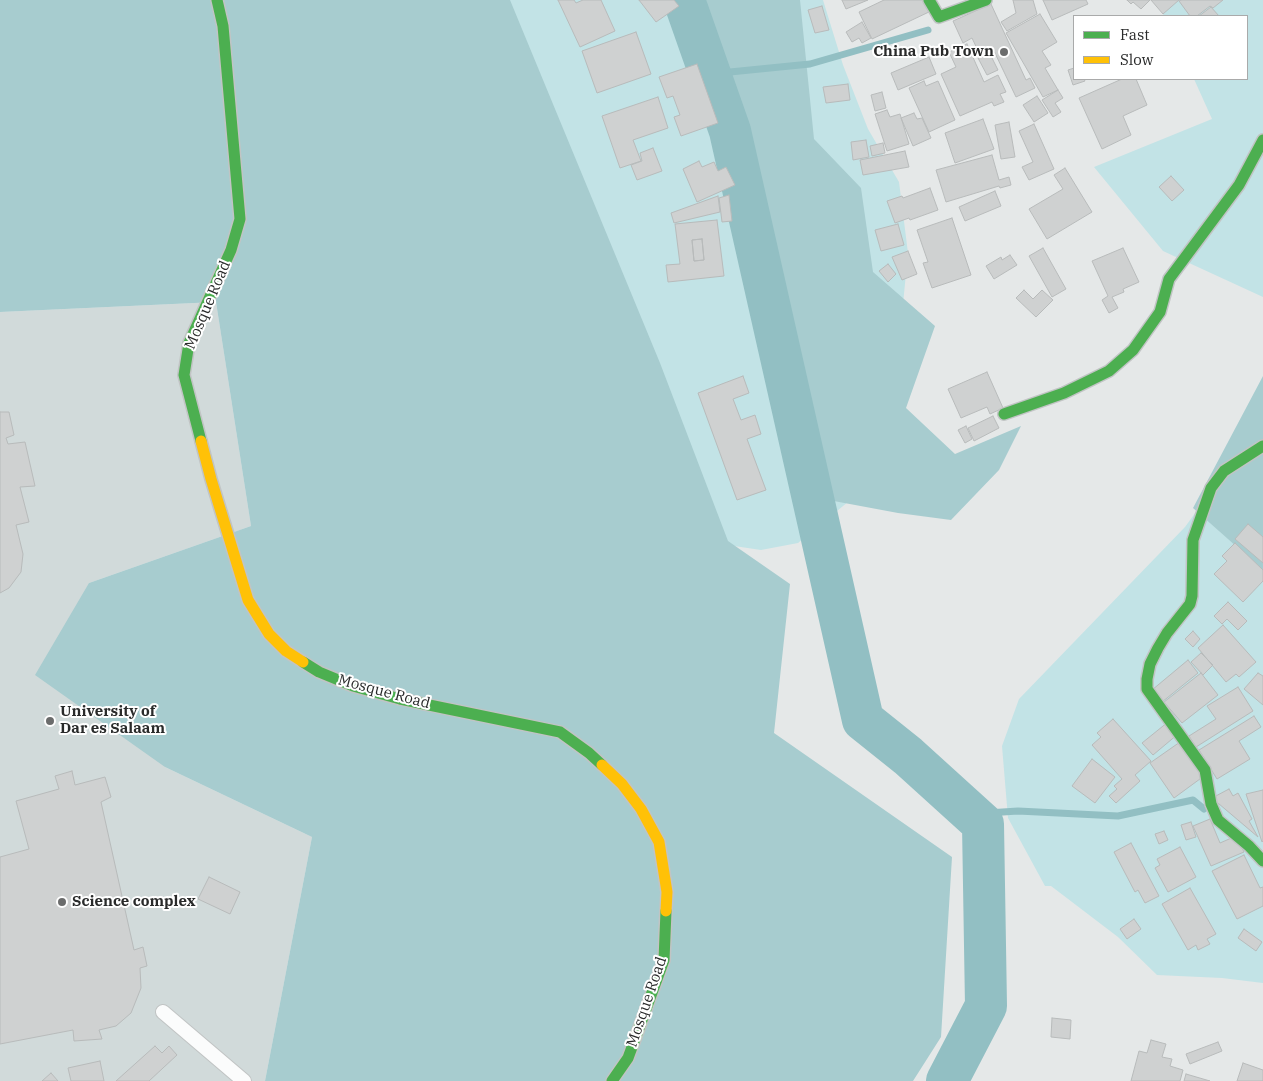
<!DOCTYPE html>
<style>
body{margin:0}
#map{position:relative;width:1263px;height:1081px;overflow:hidden;background:#e5e8e8;font-family:"IBM Plex Serif",serif}
canvas{display:block}
.legend{position:absolute;left:1073px;top:15px;width:175px;height:65px;box-sizing:border-box;background:#fff;border:1px solid #a9aaaa;margin:0;padding:6px 9px;list-style:none;font-size:15px;color:#292a2a}
.legend li{display:flex;align-items:center;gap:10px;height:25px}
.legend b{width:25px;border:1px solid #a9aaaa}
</style>
<div id="map">
<canvas width="1263" height="1081"></canvas>
<ul class="legend">
<li><b style="height:6px;background:#4caf50"></b>Fast</li>
<li><b style="height:6px;background:#ffc107"></b>Slow</li>
</ul>
</div>
<script>
const g = document.querySelector('canvas').getContext('2d');
g.lineJoin = 'round';
function paint(path, color) {
  g.fillStyle = color;
  g.fill(path, 'evenodd');
}
function poly(rows) {
  const path = new Path2D();
  for (const r of rows) {
    path.moveTo(r[0], r[1]);
    for (let i = 2; i < r.length; i += 2) path.lineTo(r[i], r[i + 1]);
  }
  return path;
}
function trace(path, color, width, dash) {
  g.strokeStyle = color;
  g.lineWidth = width;
  g.lineCap = dash ? 'butt' : 'round';
  g.setLineDash(dash || []);
  g.stroke(path);
}
function label(font, color, halo, rows, align = 'center') {
  g.font = font + ' "IBM Plex Serif",serif';
  g.lineWidth = 4;
  g.setLineDash([]);
  g.textBaseline = 'middle';
  g.strokeStyle = halo;
  g.fillStyle = color;
  for (const [text, x, y, turn = 0] of rows) {
    g.save();
    g.translate(x, y);
    g.rotate((+turn || 0) * Math.PI / 180);
    g.textAlign = isNaN(turn) ? turn : align;
    if (halo) g.strokeText(text, 0, 0);
    g.fillText(text, 0, 0);
    g.restore();
  }
}
paint(poly([
 [216,302,251,526,89,583,165,767,312,837,265,1081,0,1081,0,312]
]), '#d1dada');
paint(poly([
 [485,0,823,0,843,65,868,129,899,182,908,253,899,345,854,497,798,543,761,550,694,540],
 [1156,0,1263,0,1263,297,1163,251,1094,167,1212,119,1194,79,1247,79,1247,16,1164,16],
 [1263,419,1263,983,1222,978,1157,975,1118,937,1051,886,1045,886,1008,818,1002,746,1019,699,1185,527]
]), '#c2e3e6');
paint(poly([
 [0,0,510,0,660,363,728,541,790,584,774,733,952,857,941,1037,913,1081,265,1081,312,837,165,767,35,675,89,583,251,526,216,302,0,312],
 [690,0,800,0,814,139,861,188,873,272,935,326,906,408,955,454,1021,426,999,470,951,520,898,513,823,499,797,393],
 [1263,376,1263,570,1193,508]
]), '#a7cccf');
trace(poly([
 [710,74,810,64,928,30],
 [972,814,1018,811,1118,816,1193,800,1204,809]
]), '#92bfc3', 7);
trace(poly([
 [684,0,730,131,863,720,908,756,983,824,986,1006,947,1081]
]), '#92bfc3', 42);
const building = poly([
 [558,0,574,0,576,3,583,0,601,0,615,31,580,47,558,0],
 [639,0,674,0,679,6,656,22,639,0],
 [842,0,868,0,846,9,842,0],
 [884,0,925,0,931,11,872,39,859,12,884,0],
 [1013,0,1033,0,1037,14,1007,31,1001,22,1016,13,1013,0],
 [1043,0,1086,0,1088,4,1052,20,1043,0],
 [1127,0,1150,0,1141,9,1133,2,1131,4,1127,0],
 [1151,0,1179,0,1163,14,1151,0],
 [1181,0,1223,0,1213,8,1210,6,1197,16,1190,16,1179,1,1181,0],
 [991,4,1026,80,1030,78,1035,88,1016,97,993,49,980,55,972,38,963,43,953,21,991,4],
 [822,6,829,30,815,33,808,10,822,6],
 [1211,7,1219,16,1199,16,1211,7],
 [1040,14,1057,42,1042,51,1051,65,1045,68,1058,90,1043,97,1006,33,1040,14],
 [862,22,871,38,862,43,859,38,852,42,846,32,862,22],
 [636,32,651,74,597,93,582,51,636,32],
 [967,44,984,82,998,75,1006,92,1000,94,1004,102,994,106,992,102,960,116,941,74,956,67,949,52,967,44],
 [989,52,998,70,987,75,978,58,989,52],
 [929,57,936,74,898,90,891,73,929,57],
 [697,64,718,123,681,136,674,117,680,115,673,96,667,98,659,77,697,64],
 [1074,68,1074,79,1084,79,1085,81,1073,85,1068,70,1074,68],
 [1122,79,1136,79,1147,105,1123,116,1131,135,1102,149,1079,98,1122,79],
 [924,81,926,86,938,81,955,120,929,132,909,88,924,81],
 [848,84,850,100,826,103,823,87,848,84],
 [1058,90,1063,98,1055,103,1061,112,1053,117,1042,100,1058,90],
 [882,92,886,108,875,111,871,95,882,92],
 [1037,96,1048,113,1034,122,1023,105,1037,96],
 [658,97,668,128,633,140,641,161,620,168,602,116,658,97],
 [887,110,890,117,900,114,909,144,887,151,875,114,887,110],
 [914,113,917,119,922,118,931,138,913,146,901,118,914,113],
 [983,119,994,149,955,163,945,133,983,119],
 [1009,122,1015,157,1001,159,995,125,1009,122],
 [1034,124,1054,169,1029,180,1022,167,1033,162,1019,131,1034,124],
 [866,140,869,157,853,160,851,142,866,140],
 [883,143,885,153,872,156,870,146,883,143],
 [653,148,662,171,637,180,631,165,642,161,640,153,653,148],
 [905,151,909,167,863,175,860,160,905,151],
 [992,155,999,180,1009,177,1011,185,1000,188,999,186,946,202,936,170,992,155],
 [699,161,702,167,714,162,718,171,726,167,735,185,697,202,683,169,699,161],
 [1065,168,1092,212,1047,239,1029,209,1063,189,1054,175,1065,168],
 [1171,176,1184,190,1172,201,1159,187,1171,176],
 [930,188,938,210,910,220,909,218,895,223,887,201,902,196,903,198,930,188],
 [995,191,1001,206,965,221,959,207,995,191],
 [729,195,732,221,722,222,719,198,729,195],
 [718,196,720,212,674,223,671,213,718,196],
 [952,218,971,275,932,288,923,263,928,262,917,230,952,218],
 [717,220,724,276,668,282,666,265,680,264,675,224,717,220],
 [702,239,704,260,694,261,692,240,702,239],
 [898,224,904,245,881,251,875,230,898,224],
 [702,239,704,260,694,261,692,240,702,239],
 [1043,248,1066,289,1052,297,1029,256,1043,248],
 [1123,248,1139,282,1123,289,1124,292,1112,297,1118,308,1109,313,1102,300,1108,296,1092,261,1123,248],
 [908,251,917,274,902,280,892,257,908,251],
 [1010,255,1017,265,994,279,986,266,1001,257,1002,260,1010,255],
 [888,264,896,274,888,282,879,271,888,264],
 [1024,290,1033,299,1042,290,1053,300,1036,317,1016,298,1024,290],
 [987,372,1003,408,990,414,987,407,961,418,948,389,987,372],
 [743,376,749,393,733,399,741,420,755,415,761,434,747,439,766,490,737,500,698,393,743,376],
 [0,412,9,412,14,435,6,438,8,444,25,442,35,486,20,487,29,522,16,525,23,554,21,572,9,588,0,593,0,412],
 [993,416,999,428,974,441,968,428,993,416],
 [966,426,972,439,965,443,958,430,966,426],
 [1248,524,1263,537,1263,563,1235,539,1248,524],
 [1235,543,1263,570,1263,581,1243,602,1214,574,1227,561,1222,556,1235,543],
 [1228,602,1247,621,1238,630,1227,619,1222,624,1214,616,1228,602],
 [1223,625,1256,662,1239,677,1236,674,1226,682,1198,648,1223,625],
 [1193,631,1200,639,1193,647,1185,639,1193,631],
 [1201,653,1213,665,1203,675,1191,662,1201,653],
 [1188,660,1198,673,1162,702,1152,690,1188,660],
 [1201,673,1218,695,1182,723,1164,702,1201,673],
 [1258,673,1263,676,1263,705,1244,689,1258,673],
 [1238,687,1253,711,1196,747,1189,736,1216,719,1207,706,1238,687],
 [1254,716,1261,727,1239,741,1250,759,1217,779,1199,750,1254,716],
 [1113,719,1151,761,1135,775,1140,781,1116,803,1109,796,1117,789,1114,786,1122,779,1092,745,1101,737,1097,733,1113,719],
 [1168,722,1178,734,1153,755,1142,743,1168,722],
 [1180,742,1204,776,1174,798,1150,763,1180,742],
 [1092,759,1115,777,1095,803,1072,786,1092,759],
 [72,771,75,785,105,777,111,797,101,802,134,950,143,947,147,966,140,968,141,988,131,1013,116,1026,99,1030,102,1039,74,1041,73,1030,0,1044,0,857,29,849,16,801,59,789,55,776,72,771],
 [1229,789,1233,796,1238,793,1252,819,1249,821,1258,837,1212,798,1229,789],
 [1263,790,1263,841,1262,842,1246,794,1263,790],
 [1210,819,1220,843,1236,836,1244,852,1211,866,1193,826,1210,819],
 [1191,822,1196,837,1186,840,1181,825,1191,822],
 [1164,831,1168,840,1159,844,1155,834,1164,831],
 [1131,843,1159,896,1145,903,1138,890,1135,892,1114,852,1131,843],
 [1180,847,1196,877,1168,892,1155,868,1160,865,1157,859,1180,847],
 [1244,855,1260,888,1263,887,1263,906,1237,919,1212,871,1244,855],
 [209,877,240,892,230,914,198,899,209,877],
 [1190,888,1216,934,1207,939,1210,944,1198,950,1196,945,1188,950,1162,904,1190,888],
 [1134,919,1141,929,1127,939,1120,929,1134,919],
 [1244,929,1262,942,1256,951,1238,938,1244,929],
 [1052,1018,1071,1020,1070,1039,1051,1037,1052,1018],
 [1151,1040,1166,1044,1162,1057,1172,1059,1170,1066,1183,1070,1180,1081,1131,1081,1139,1051,1147,1053,1151,1040],
 [1218,1042,1222,1051,1190,1064,1186,1054,1218,1042],
 [155,1046,162,1053,169,1046,177,1055,149,1081,116,1081,155,1046],
 [100,1061,104,1081,71,1081,68,1068,100,1061],
 [1243,1063,1263,1070,1263,1081,1237,1081,1243,1063],
 [51,1073,58,1081,42,1081,51,1073],
 [1186,1074,1210,1081,1184,1081,1186,1074]
]);
paint(building, '#cfd1d1');
trace(building, '#b8bbbb', 1);
const lane = poly([
 [163,1012,244,1081]
]);
const fast = poly([
 [929,0,939,17,986,0],
 [1004,414,1064,393,1109,371,1133,350,1160,312,1169,279,1239,185,1263,140],
 [201,441,184,375,189,343,231,250,240,219,223,26,217,0],
 [1263,446,1224,471,1211,488,1193,540,1192,596,1190,604,1167,633,1158,648,1150,664,1147,679,1147,689,1205,770,1211,804,1218,820,1249,846,1263,861],
 [303,662,319,672,353,686,400,699,560,732,589,753,602,765],
 [612,1081,628,1058,664,960,666,911]
]);
const slow = poly([
 [201,441,211,479,248,600,269,634,286,651,303,662],
 [602,765,622,784,641,809,659,842,667,892,666,911]
]);
trace(lane, '#c1c4c4', 16);
trace(fast, '#c1c4c4', 14);
trace(slow, '#c1c4c4', 14);
trace(lane, '#fbfcfc', 14);
trace(fast, '#4caf50', 11);
trace(slow, '#ffc107', 11);
for (const [x, y, r, color] of [
 [1004,52,5,"#6b6c6c"],
 [50,721,5,"#6b6c6c"],
 [62,902,5,"#6b6c6c"]
]) {
  const dot = new Path2D();
  dot.arc(x, y, r, 0, 2 * Math.PI);
  g.fillStyle = color;
  g.fill(dot);
  trace(dot, '#fff', 2);
}
label('bold 15px', '#292a2a', '#fff', [
 ["China Pub Town",994,52,"right"],
 ["University of",60,712],
 ["Dar es Salaam",60,729],
 ["Science complex",72,902]
], 'left');
label('15px', '#292a2a', '#fff', [
 ["Mosque Road",208,305,-67],
 ["Mosque Road",384,692,15],
 ["Mosque Road",647,1002,-71]
]);
</script>
